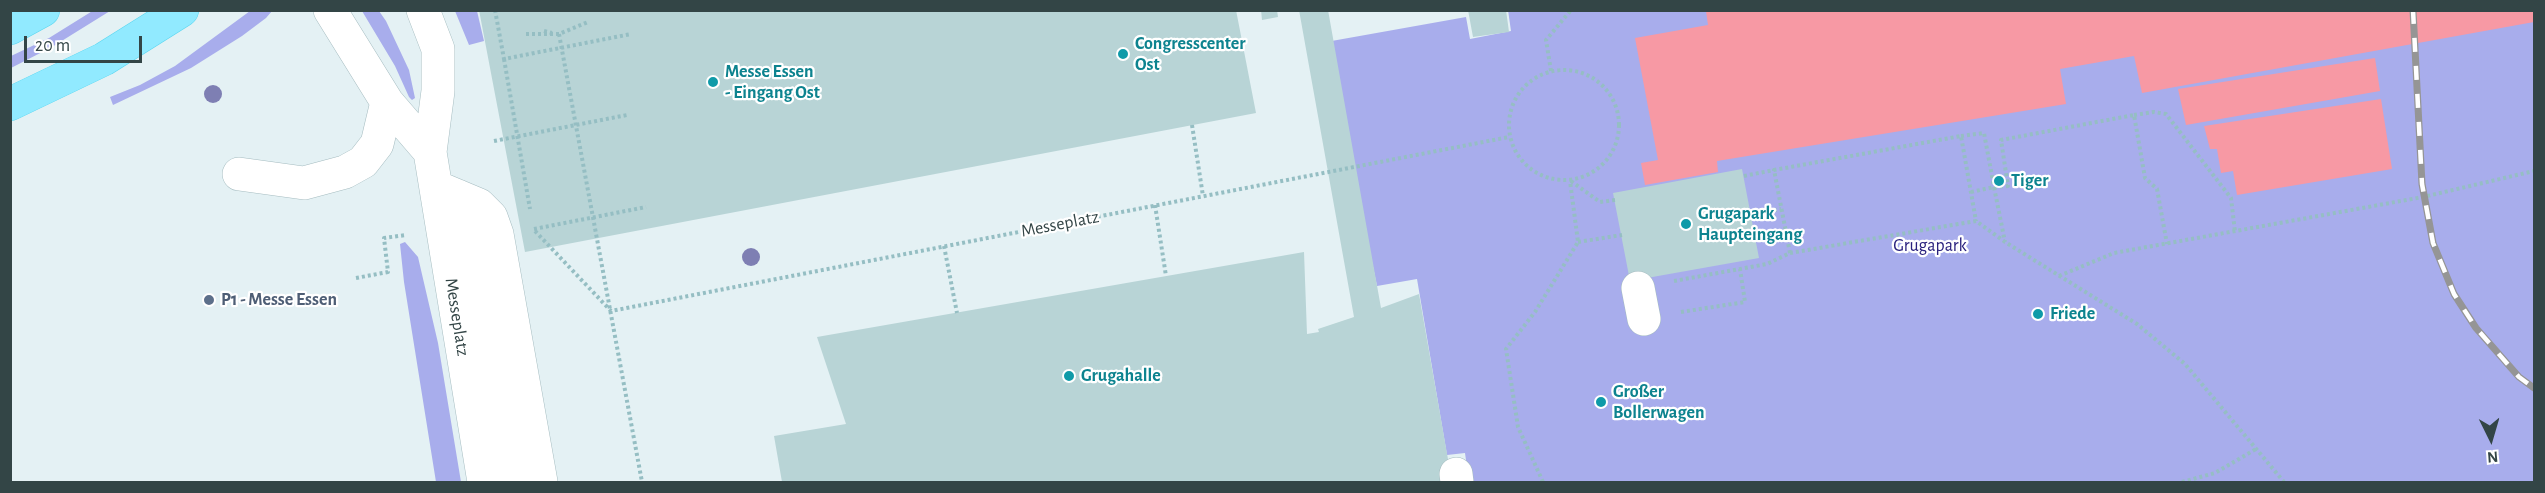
<!DOCTYPE html>
<meta charset="utf-8">
<style>
body{margin:0}
#map{position:relative;width:2545px;height:493px;overflow:hidden;background:#e4f1f4;font-family:"Alegreya Sans",sans-serif}
canvas{display:block}
.frame{position:absolute;inset:0;border:12px solid #334546;pointer-events:none}
.north{position:absolute;left:2461px;top:409px;width:60px;height:60px;-webkit-text-stroke:4px #fff;paint-order:stroke;rotate:175deg;font-size:16px;font-weight:700;line-height:24px;text-align:center;color:#334546}
.north::after{content:'';display:block;margin:auto;width:21px;height:27px;background:#334546;clip-path:polygon(50% 0,100% 100%,50% 72%,0 100%)}
.scale{position:absolute;left:24px;top:36px;width:118px;height:27px;box-sizing:border-box;border:3px solid #334546;border-top:0;padding-left:8px;font-size:18px;line-height:21px;white-space:nowrap;color:#334546;-webkit-text-stroke:4px #fff;paint-order:stroke}
</style>
<div id="map">
<canvas width="2545" height="493"></canvas>
<div class="frame"></div>
<div class="north">N</div>
<div class="scale">20 m</div>
</div>
<script>
const g = document.querySelector('canvas').getContext('2d');
g.lineJoin = 'round';
function paint(path, color) {
  g.fillStyle = color;
  g.fill(path, 'evenodd');
}
function poly(rows) {
  const path = new Path2D();
  for (const r of rows) {
    if (r.length === 3) {
      path.moveTo(r[0] + r[2], r[1]);
      path.arc(r[0], r[1], r[2], 0, 2 * Math.PI);
      continue;
    }
    path.moveTo(r[0], r[1]);
    for (let i = 2; i < r.length; i += 2) path.lineTo(r[i], r[i + 1]);
  }
  return path;
}
function trace(path, color, width, dash) {
  g.strokeStyle = color;
  g.lineWidth = width;
  g.lineCap = dash ? 'butt' : 'round';
  g.setLineDash(dash || []);
  g.stroke(path);
}
function label(font, color, halo, rows, align = 'center') {
  g.font = font + ' "Alegreya Sans",sans-serif';
  g.lineWidth = 4.5;
  g.setLineDash([]);
  g.textBaseline = 'middle';
  g.strokeStyle = halo;
  g.fillStyle = color;
  for (const [text, x, y, turn = 0] of rows) {
    g.save();
    g.translate(x, y);
    g.rotate((+turn || 0) * Math.PI / 180);
    g.textAlign = isNaN(turn) ? turn : align;
    if (halo) g.strokeText(text, 0, 0);
    g.fillText(text, 0, 0);
    g.restore();
  }
}
paint(poly([
 [94,10,110,11,52,47,11,68,11,56,49,38],
 [1508,10,2534,11,2534,482,1469,482,1465,453,1447,455,1417,279,1377,286,1326,42,1466,17,1470,39,1511,31],
 [250,11,272,11,266,18,242,36,191,68,113,105,110,97,140,85,175,66],
 [362,11,379,11,386,21,409,70,415,98,412,100,409,97,395,66],
 [455,11,477,11,484,41,469,45],
 [405,242,418,257,421,270,438,343,461,482,436,482,404,282,400,244]
]), '#a8adec');
paint(poly([
 [1706,11,2534,10,2534,22,2142,93,2134,56,2060,69,2066,104,1717,161,1718,172,1645,185,1641,163,1658,160,1635,38,1708,25],
 [2375,58,2380,91,2186,125,2178,89],
 [2381,99,2392,169,2237,195,2233,171,2221,173,2217,149,2210,149,2204,126]
]), '#f799a4');
paint(poly([
 [479,10,1236,10,1256,113,525,252],
 [1261,10,1277,10,1278,17,1262,20],
 [1299,10,1328,10,1381,308,1419,294,1452,482,782,482,774,436,846,424,817,337,1304,252,1307,334,1319,332,1318,329,1354,317],
 [1468,10,1506,10,1509,32,1473,37],
 [1742,169,1759,258,1630,281,1613,193]
]), '#b8d4d6');
const minor = poly([
 [330,10,387,102,430,152],
 [423,10,438,49,438,91,430,152,484,482],
 [239,174,304,183,345,172,363,162,377,144,387,102],
 [436,187,479,205,491,217,497,234,541,482],
 [458,196,470,246,510,482],
 [1638,288,1644,319],
 [1456,474,1457,482]
]);
const major = poly([
 [10,28,43,10],
 [10,104,104,59,182,10]
]);
trace(minor, '#a5bcc0', 34);
trace(major, '#56d5ef', 34);
trace(poly([
 [495,10,504,59,631,34],
 [544,31,552,33],
 [526,34,559,34,588,22],
 [559,34,642,482],
 [504,59,530,209],
 [1564,125,55],
 [1551,71,1546,40,1571,10],
 [2134,115,2154,112,2166,114,2231,198,2235,232],
 [1192,125,1203,196],
 [1961,136,1984,133,1994,187,2008,186,2001,140,2134,115,2145,178,2157,189,2167,244],
 [494,141,627,115],
 [1744,176,1774,170],
 [1571,181,1600,202,1615,200],
 [1971,192,1994,187,2005,242],
 [1155,205,1166,276],
 [1750,214,1781,209],
 [534,229,646,207],
 [535,231,611,311,1509,137],
 [1578,242,1622,235],
 [944,246,957,313],
 [1790,253,1774,170,1961,136,1976,221],
 [2059,276,2114,253,2423,197,2534,171],
 [356,278,388,272,384,238,406,235],
 [1674,281,1767,264,1790,253,1976,221,2005,242,2137,324,2185,364,2284,482],
 [1681,312,1745,302,1740,269],
 [1543,482,1518,427,1506,349,1535,312,1578,242,1570,181],
 [2182,482,2215,473,2256,449]
]), '#95bec3', 4, [3, 3]);
trace(minor, '#fff', 33);
trace(major, '#91eaff', 33);
const rail = poly([
 [2413,10,2422,184,2433,243,2454,294,2476,328,2519,377,2534,388]
]);
trace(rail, '#959595', 7);
trace(rail, '#fff', 4.5, [14]);
g.fillStyle = '#7e7fb3';
for (const [x, y] of [
 [213,94],
 [751,257]
]) {
  g.beginPath();
  g.arc(x, y, 9, 0, 2 * Math.PI);
  g.fill();
}
for (const [x, y, r, color] of [
 [1123,54,6,"#0f9aa8"],
 [713,82,6,"#0f9aa8"],
 [1999,181,6,"#0f9aa8"],
 [1686,224,6,"#0f9aa8"],
 [209,300,6,"#5c6f8a"],
 [2038,314,6,"#0f9aa8"],
 [1069,376,6,"#0f9aa8"],
 [1601,402,6,"#0f9aa8"]
]) {
  const dot = new Path2D();
  dot.arc(x, y, r, 0, 2 * Math.PI);
  g.fillStyle = color;
  g.fill(dot);
  trace(dot, '#fff', 2);
}
label('bold 18px', '#0d838f', '#fff', [
 ["Congresscenter",1135,44],
 ["Ost",1135,65],
 ["Messe Essen",725,72],
 ["- Eingang Ost",725,93],
 ["Tiger",2011,181],
 ["Grugapark",1698,214],
 ["Haupteingang",1698,235],
 ["Friede",2050,314],
 ["Grugahalle",1081,376],
 ["Großer",1613,392],
 ["Bollerwagen",1613,413]
], 'left');
label('18px', '#334546', '#fff', [
 ["Messeplatz",1060,224,-11],
 ["Messeplatz",457,317,81]
]);
label('18px', '#2a217e', '#fff', [
 ["Grugapark",1930,246]
]);
label('bold 18px', '#4e5e75', '#fff', [
 ["P1 - Messe Essen",221,300]
], 'left');
</script>
